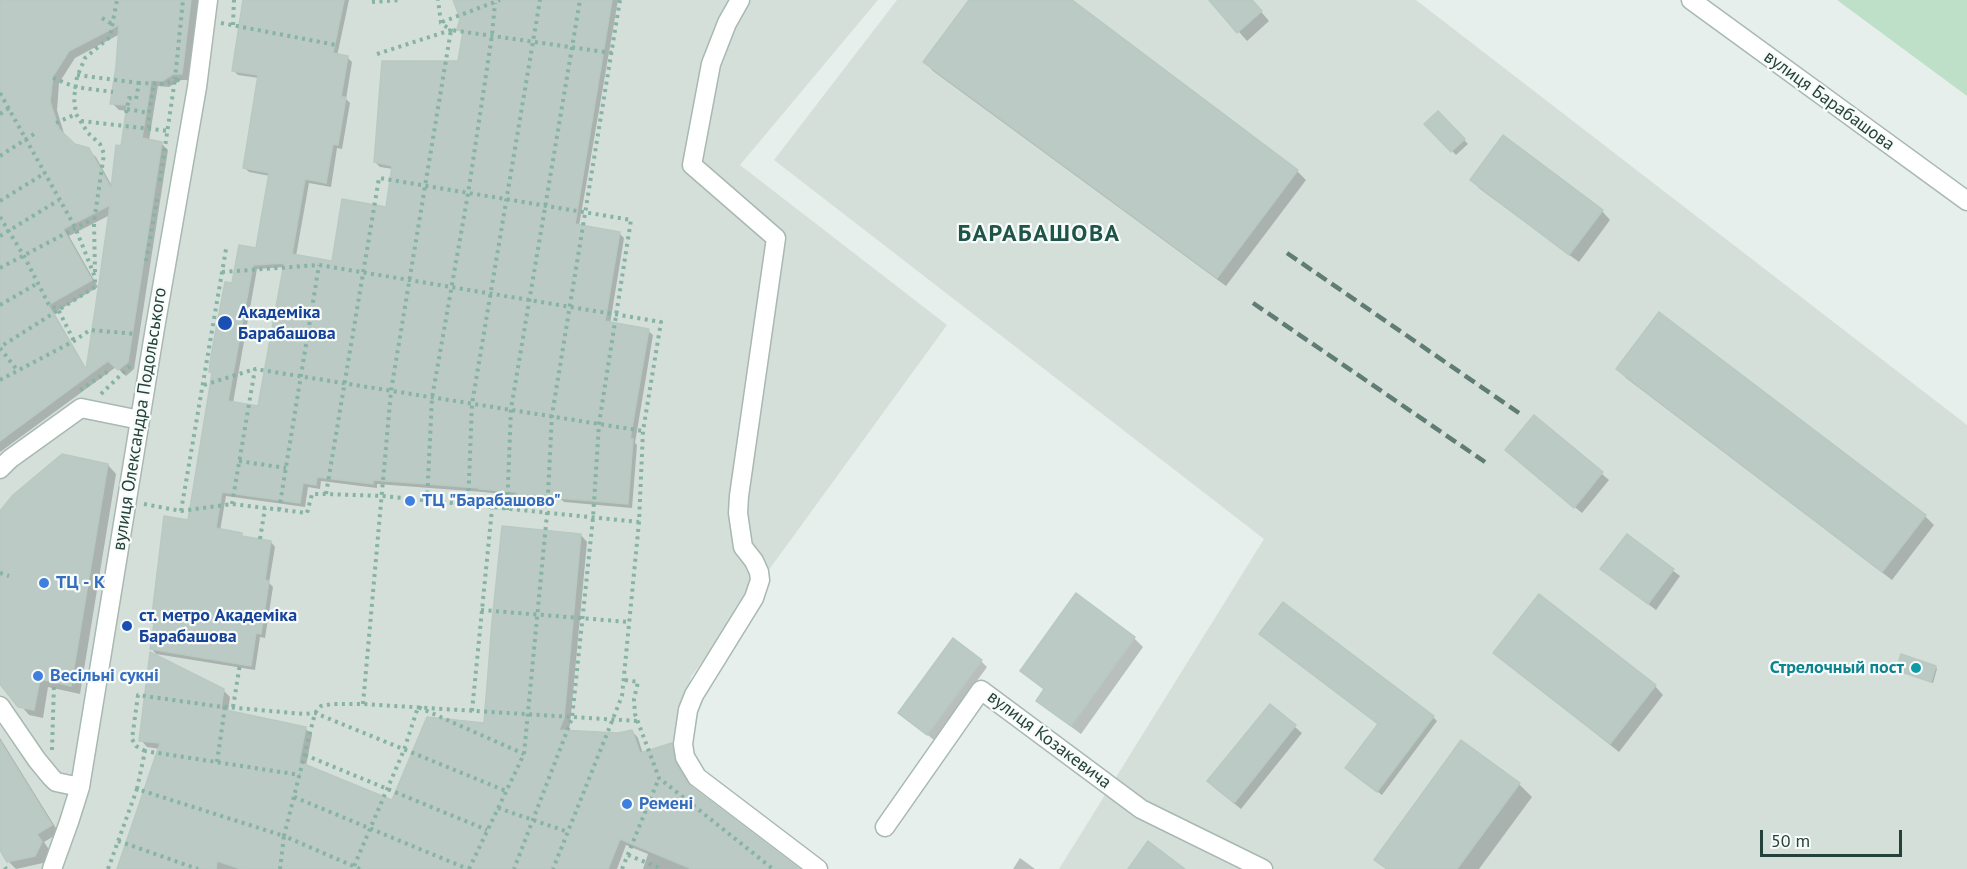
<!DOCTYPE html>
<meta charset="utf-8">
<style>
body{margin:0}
#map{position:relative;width:1967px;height:869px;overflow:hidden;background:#e6efeb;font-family:"PT Sans",sans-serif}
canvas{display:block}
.scale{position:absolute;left:1760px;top:830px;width:142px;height:27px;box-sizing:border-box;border:3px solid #24423a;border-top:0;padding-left:8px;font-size:18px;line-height:21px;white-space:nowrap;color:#24423a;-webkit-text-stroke:4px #f7fbf9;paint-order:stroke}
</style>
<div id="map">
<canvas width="1967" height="869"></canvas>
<div class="scale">50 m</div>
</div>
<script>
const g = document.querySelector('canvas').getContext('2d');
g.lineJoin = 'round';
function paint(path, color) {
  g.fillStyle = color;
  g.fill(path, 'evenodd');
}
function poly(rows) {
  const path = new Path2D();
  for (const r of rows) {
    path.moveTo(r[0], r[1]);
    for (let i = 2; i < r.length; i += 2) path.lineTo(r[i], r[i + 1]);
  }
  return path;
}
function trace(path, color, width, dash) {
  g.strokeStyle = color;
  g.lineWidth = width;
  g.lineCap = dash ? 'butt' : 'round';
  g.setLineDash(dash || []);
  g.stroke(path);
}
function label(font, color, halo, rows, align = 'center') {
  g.font = font + ' "PT Sans",sans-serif';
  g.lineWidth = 4.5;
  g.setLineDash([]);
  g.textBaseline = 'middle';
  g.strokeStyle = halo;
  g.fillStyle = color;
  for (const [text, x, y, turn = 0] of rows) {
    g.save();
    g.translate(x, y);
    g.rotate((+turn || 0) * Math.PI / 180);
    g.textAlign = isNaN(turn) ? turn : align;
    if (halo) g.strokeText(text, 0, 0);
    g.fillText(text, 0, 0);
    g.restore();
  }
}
paint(poly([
 [0,0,878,0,740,165,947,325,691,677,684,701,689,762,823,869,0,869],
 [897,0,1416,0,1967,425,1967,869,1059,869,1264,539,774,160]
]), '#d4dfda');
paint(poly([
 [1837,0,1967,0,1967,96]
]), '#bfe0c8');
paint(poly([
 [0,0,198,0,189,80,181,80,169,87,158,86,155,103,149,141,161,143,168,150,134,369,126,376,116,367,0,452],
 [120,34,112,103,119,110,128,111,123,148,113,188,96,157,88,150,74,145,65,137,57,110,59,83,75,58],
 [110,215,87,370,54,313,98,287,69,236],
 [244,0,349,0,337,56,347,57,352,62,346,99,350,103,342,149,337,148,331,187,309,183,296,256,333,263,387,209,393,169,380,167,375,162,459,63,464,34,459,30,461,18,455,0,618,0,579,226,619,233,624,238,610,324,648,331,653,335,635,443,637,445,632,508,564,502,562,500,523,498,521,496,483,492,377,484,377,488,321,481,320,489,308,487,305,507,226,496,220,531,271,542,275,547,269,583,273,587,265,638,260,637,255,670,156,654,152,649,155,624,153,622,189,521,213,374,210,372,234,285,258,250,270,176,249,172,244,167,259,78,238,75,233,70],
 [285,267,259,407,233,403,257,269],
 [971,0,1069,0,1297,171,1306,180,1226,286,933,71,925,62],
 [1211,0,1251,0,1269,21,1247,41],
 [1438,113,1468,144,1456,155,1426,124],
 [1472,180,1602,211,1610,220,1579,262,1480,189],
 [1618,369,1925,516,1934,525,1892,580,1626,378],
 [1534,417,1609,480,1582,513,1514,457],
 [108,465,116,474,80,694,48,687,43,718,29,715,0,681,0,515],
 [581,535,587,542,570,725,567,732,619,735,632,731,638,738,643,754,671,745,678,752,681,771,694,791,797,869,643,869,648,854,626,845,617,869,119,869,160,749,147,747,141,740,223,690,230,697,228,712,305,728,312,735,306,766,393,802,486,724],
 [1627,536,1680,576,1656,610,1602,569],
 [1076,596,1134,638,1143,647,1081,734,1047,709,1038,700,1045,690,1022,671],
 [1495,653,1655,686,1663,695,1619,752],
 [981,661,987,667,934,740,900,713],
 [1936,667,1937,669,1933,683,1898,670],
 [1270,706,1302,733,1241,809,1215,788],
 [1433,717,1437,721,1382,795,1351,772],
 [0,738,59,833,44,842,50,851,43,863,16,869,8,861,0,847],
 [1462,742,1519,784,1532,797,1479,869,1386,869,1376,859],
 [1020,858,1035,869,1013,869]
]), '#0003');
const building = poly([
 [0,0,191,0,182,74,173,74,162,81,151,80,149,95,142,138,162,142,128,362,118,370,108,361,0,441,0,0],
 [119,25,116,67,110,104,127,105,121,146,116,145,111,188,89,148,75,144,59,129,50,102,53,76,69,51,119,25],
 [110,205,98,290,86,370,48,305,92,280,63,229,110,205],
 [243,0,344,0,333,53,348,56,341,97,346,97,338,145,333,144,326,183,305,179,292,254,332,261,342,199,386,207,392,166,374,162,382,61,458,61,463,31,457,30,460,18,453,0,612,0,575,224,620,232,605,321,649,329,630,439,633,439,628,504,557,498,557,496,517,494,517,492,479,489,479,488,373,480,373,484,317,477,316,485,303,483,300,503,222,492,216,528,242,533,242,536,271,541,265,580,269,581,261,634,256,633,251,666,150,649,154,623,151,623,164,516,188,520,212,373,209,372,211,356,225,282,232,283,239,245,256,248,269,173,243,168,258,75,232,71,243,0],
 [284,263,258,406,228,401,253,265,284,263],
 [969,0,1072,0,1298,170,1217,278,923,62,969,0],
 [1209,0,1252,0,1262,11,1237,33,1209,0],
 [1438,111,1465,139,1451,152,1424,124,1438,111],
 [1503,135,1603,210,1569,255,1470,180,1503,135],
 [1659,312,1926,515,1882,572,1616,369,1659,312],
 [1534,415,1603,472,1574,508,1505,450,1534,415],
 [62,454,108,464,71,686,40,679,34,710,18,707,0,684,0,511,13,495,62,454],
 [502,526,581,534,564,718,559,730,618,733,632,730,640,753,672,743,675,762,690,786,799,869,692,869,620,839,608,869,241,869,217,861,216,869,117,869,160,743,139,741,150,652,224,689,221,709,306,727,299,762,392,800,427,717,484,723,492,622,502,526],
 [1627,534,1674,569,1648,604,1600,569,1627,534],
 [1076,593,1135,637,1071,726,1036,701,1044,689,1020,671,1076,593],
 [1539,594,1656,685,1610,744,1493,653,1539,594],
 [1283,602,1434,716,1377,792,1345,768,1378,724,1259,634,1283,602],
 [953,638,982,660,927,735,898,713,953,638],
 [1901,654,1936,666,1931,682,1896,670,1901,654],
 [1270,704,1296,725,1234,803,1207,781,1270,704],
 [1461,740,1520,783,1457,869,1387,869,1374,860,1461,740],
 [0,741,52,825,37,834,42,842,35,856,7,862,0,850,0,741],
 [1148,841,1185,869,1128,869,1148,841]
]);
paint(building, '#bbcac4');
trace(building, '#b8c9c2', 1.5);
const minor = poly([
 [740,0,727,23,711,64,692,165,776,238,739,496,738,513,743,547,754,561,759,572,760,580,754,598,694,695,688,710,683,744,685,757,697,777,818,869],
 [1691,0,1967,201],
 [0,469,10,459,81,408,140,420],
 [0,706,37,760,51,777,56,782,80,787],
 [885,827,981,690,1141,809,1263,869],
 [52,869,69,822,80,787,155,328,197,87,208,0]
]);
trace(minor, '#a8b8b2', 21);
trace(poly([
 [372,2,400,0],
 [102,18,112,24],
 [442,22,500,0],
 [221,23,336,45],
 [233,25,234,0],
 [377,54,451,30,441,23,438,0],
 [77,75,139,83],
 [53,78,75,87,113,92],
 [0,93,75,227,95,277,95,287,0,347],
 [127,109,149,113,154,84],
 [126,113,129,98,136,99,139,83,166,84,175,79,183,0],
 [0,114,9,108],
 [81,121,169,131],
 [56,123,76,114],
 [149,128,149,113],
 [0,156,34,134],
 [160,181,175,79,181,81],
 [0,201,45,173],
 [0,217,24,256,49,305,58,309,74,341],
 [0,236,59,200],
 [146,261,158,194],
 [0,268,93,219],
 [95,272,94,222,104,154,100,144,88,133,76,114,74,98,77,77,85,58,110,37,117,0],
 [222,272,319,265,661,322,643,431,639,522,622,696,553,869],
 [0,305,38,283],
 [0,348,17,370],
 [0,380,74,341,90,330,136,334],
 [204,385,255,369],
 [80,390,110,370],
 [101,394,130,366],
 [239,461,286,468],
 [326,494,379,178,631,220,599,424,593,518,572,718,514,869],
 [427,501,432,398,468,194,492,35,495,3],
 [144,504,181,511,232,504,307,513,312,494,326,494,383,496,639,522],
 [232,504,255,369,643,431],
 [468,506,472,404,540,0],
 [279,510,319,265],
 [507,510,511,409,580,0],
 [181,511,226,249],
 [260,539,265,508],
 [0,573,9,576],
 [481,610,629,622],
 [625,680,638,682,634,699,635,714,659,778,773,869],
 [363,704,391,391,451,30,612,53],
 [233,707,240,664],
 [472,711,492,509],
 [52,750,54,683],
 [145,751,136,746,132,739,138,695,215,706,304,714,315,713,506,791],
 [305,755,487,830],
 [217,762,225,707],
 [137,789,145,751,300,775],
 [294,797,468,869],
 [498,808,568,832],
 [118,841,198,869],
 [628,855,662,869],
 [354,866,404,750,418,707,524,754],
 [5,867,6,869],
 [108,869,137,789,284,836,280,869],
 [360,869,284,836,315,713,321,706,332,704,363,704,637,721],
 [469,869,524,754,547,514,552,415,620,0],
 [622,869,659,778]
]), '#86b3a5', 4, [3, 4.5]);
trace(minor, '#fff', 18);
trace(poly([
 [1287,253,1519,413],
 [1253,303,1485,462]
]), '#5f7d75', 4.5, [12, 6]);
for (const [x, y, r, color] of [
 [225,323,8,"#1a4fb4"],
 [410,501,6,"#3f7fe0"],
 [44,583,6,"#3f7fe0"],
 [127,626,6,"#1a4fb4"],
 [1916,668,6,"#0f9aa8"],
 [38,676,6,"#3f7fe0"],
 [627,804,6,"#3f7fe0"]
]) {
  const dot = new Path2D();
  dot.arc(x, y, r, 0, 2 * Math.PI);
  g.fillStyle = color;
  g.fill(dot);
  trace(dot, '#f7fbf9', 2);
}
label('18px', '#24423a', '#f7fbf9', [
 ["вулиця Барабашова",1829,101,36],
 ["вулиця Олександра Подольського",140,419,-81],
 ["вулиця Козакевича",1049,740,37]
]);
label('bold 18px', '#164399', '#f7fbf9', [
 ["Академіка",238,313],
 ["Барабашова",238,334],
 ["ст. метро Академіка",139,616],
 ["Барабашова",139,637]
], 'left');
label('bold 18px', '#366cbe', '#f7fbf9', [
 ["ТЦ \"Барабашово\"",422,501],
 ["ТЦ - К",56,583],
 ["Весільні сукні",50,676],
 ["Ремені",639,804]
], 'left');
label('bold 18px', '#0d838f', '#f7fbf9', [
 ["Стрелочный пост",1904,668]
], 'right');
g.letterSpacing = '1.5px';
label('bold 24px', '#1f5548', '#f7fbf9', [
 ["БАРАБАШОВА",1039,234]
]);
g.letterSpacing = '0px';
</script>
